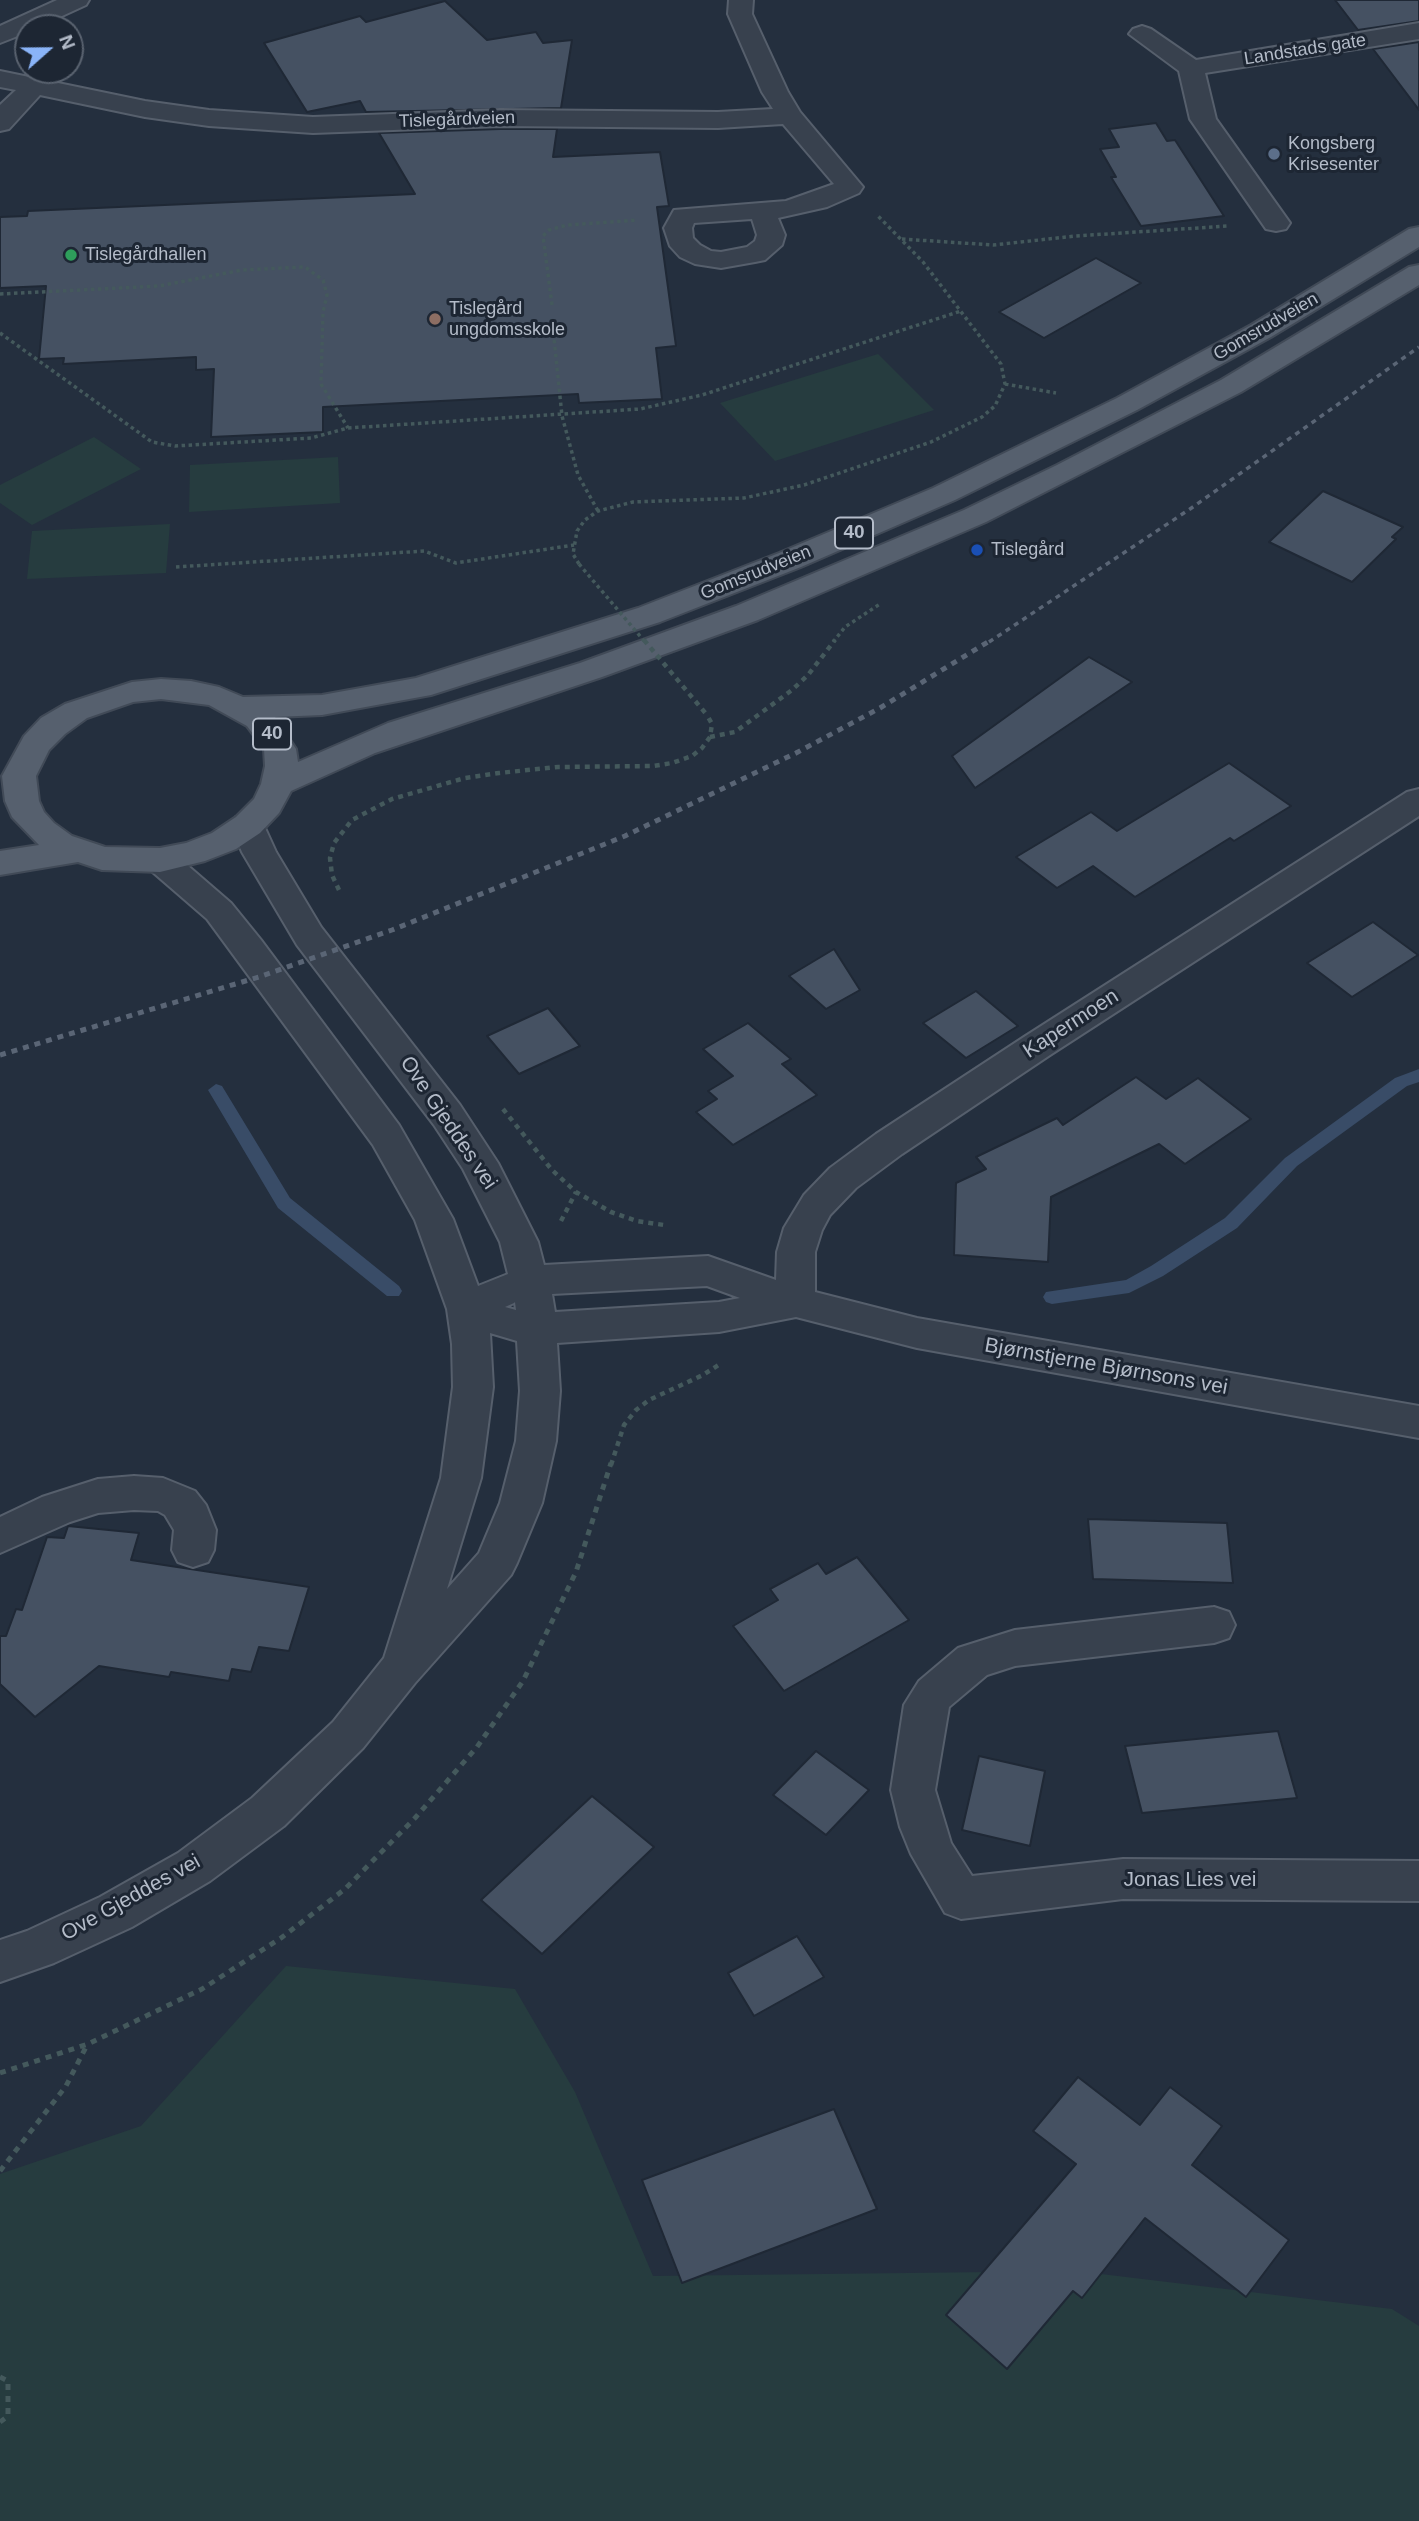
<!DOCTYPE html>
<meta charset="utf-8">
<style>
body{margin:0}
#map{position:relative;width:1419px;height:2521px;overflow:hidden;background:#242f3e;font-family:Arial,sans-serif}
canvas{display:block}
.north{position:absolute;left:14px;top:14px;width:70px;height:70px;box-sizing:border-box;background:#1d2633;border:2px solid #59626f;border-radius:50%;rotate:69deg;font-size:19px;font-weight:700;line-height:28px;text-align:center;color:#b4bcc9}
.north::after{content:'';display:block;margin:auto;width:24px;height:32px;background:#8ab4f8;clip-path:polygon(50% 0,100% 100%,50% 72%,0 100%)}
</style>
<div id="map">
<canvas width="1419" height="2521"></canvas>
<div class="north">N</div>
</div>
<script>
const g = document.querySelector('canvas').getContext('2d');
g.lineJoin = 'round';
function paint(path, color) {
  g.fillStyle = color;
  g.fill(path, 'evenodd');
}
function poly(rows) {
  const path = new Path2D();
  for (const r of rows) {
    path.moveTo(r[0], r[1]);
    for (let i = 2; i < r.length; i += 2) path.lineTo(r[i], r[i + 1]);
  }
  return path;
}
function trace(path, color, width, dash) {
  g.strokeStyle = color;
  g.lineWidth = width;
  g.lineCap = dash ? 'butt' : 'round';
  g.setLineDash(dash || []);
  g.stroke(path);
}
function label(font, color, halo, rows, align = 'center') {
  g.font = font + ' Arial,sans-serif';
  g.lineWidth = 6;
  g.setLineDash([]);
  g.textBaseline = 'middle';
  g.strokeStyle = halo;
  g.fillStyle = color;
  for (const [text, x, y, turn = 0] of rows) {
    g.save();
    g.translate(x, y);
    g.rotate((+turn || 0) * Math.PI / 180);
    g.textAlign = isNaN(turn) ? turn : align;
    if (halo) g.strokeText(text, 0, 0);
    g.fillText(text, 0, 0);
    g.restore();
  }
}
paint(poly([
 [878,354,934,410,775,461,720,403],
 [94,437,141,469,32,525,0,503,0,485],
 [338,457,340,503,189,512,190,465],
 [170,524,166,573,27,579,32,531],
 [286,1966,515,1989,575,2092,653,2276,1076,2271,1392,2309,1419,2326,1419,2521,0,2521,0,2174,141,2126]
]), '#263c3f');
paint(poly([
 [1419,1069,1419,1082,1407,1086,1297,1166,1237,1228,1163,1276,1129,1293,1052,1304,1046,1302,1043,1297,1046,1292,1126,1280,1151,1266,1225,1218,1285,1158,1395,1078,1419,1069],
 [216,1084,222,1086,290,1198,399,1286,402,1291,399,1296,387,1296,278,1208,208,1090,216,1084]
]), '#394c67');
const building = poly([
 [1335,0,1419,0,1419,21,1358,30,1335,0],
 [445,1,487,40,536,32,543,43,572,40,561,108,366,112,360,101,307,112,264,43,360,16,366,22,445,1],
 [1419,42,1419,110,1373,49,1419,42],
 [1156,123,1167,141,1175,140,1224,216,1141,226,1111,177,1116,177,1100,149,1119,147,1109,129,1156,123],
 [500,129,557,129,553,157,660,152,669,206,657,207,676,346,656,348,662,399,579,403,578,394,323,407,323,432,211,437,214,369,196,370,196,357,63,364,64,358,39,359,46,286,0,288,0,217,27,216,28,211,415,194,379,133,500,129],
 [1096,258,1141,283,1044,338,999,312,1096,258],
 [1323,491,1403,527,1392,537,1396,539,1352,582,1269,542,1323,491],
 [1089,657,1132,682,975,788,952,756,1089,657],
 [1229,763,1291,806,1234,841,1230,838,1135,897,1093,866,1057,888,1016,857,1091,812,1117,831,1229,763],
 [1373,922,1418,955,1352,997,1307,963,1373,922],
 [834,949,860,990,826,1009,789,976,834,949],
 [976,991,1018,1026,966,1058,923,1023,976,991],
 [548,1008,580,1046,519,1074,487,1036,548,1008],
 [748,1023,791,1059,782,1064,817,1095,733,1145,696,1112,717,1099,708,1091,733,1076,703,1049,748,1023],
 [1136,1077,1166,1099,1198,1078,1251,1119,1185,1164,1159,1144,1051,1197,1048,1262,954,1255,956,1183,986,1169,976,1157,1057,1118,1063,1125,1136,1077],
 [1088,1519,1227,1523,1233,1583,1093,1579,1088,1519],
 [68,1526,139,1533,131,1560,309,1587,289,1651,259,1647,251,1672,232,1669,229,1681,171,1672,169,1677,99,1666,35,1717,0,1684,0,1636,6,1636,16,1609,22,1610,47,1537,64,1538,68,1526],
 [857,1557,909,1620,784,1691,733,1626,778,1600,770,1589,818,1563,826,1574,857,1557],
 [1278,1731,1297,1798,1142,1813,1125,1746,1278,1731],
 [816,1751,869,1790,826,1835,773,1795,816,1751],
 [979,1756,1045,1771,1030,1846,962,1830,979,1756],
 [592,1796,654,1847,542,1954,481,1900,592,1796],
 [797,1936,824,1977,754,2016,728,1973,797,1936],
 [1078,2077,1140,2125,1170,2087,1222,2126,1192,2165,1289,2240,1246,2297,1145,2218,1082,2298,1073,2291,1007,2369,946,2315,1076,2164,1033,2131,1078,2077],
 [834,2109,877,2209,682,2283,642,2180,834,2109]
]);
paint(building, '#455162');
trace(building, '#1f2835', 2);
const minor = poly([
 [57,0,89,0,86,5,36,28,28,28,28,32,0,43,0,26,57,0],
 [729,0,753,0,752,14,788,92,800,112,863,187,859,193,827,207,778,218,785,235,782,245,765,260,755,262,721,268,695,264,680,257,670,246,664,228,674,210,786,201,834,184,783,124,718,128,500,126,313,133,209,126,145,117,40,95,9,129,0,131,0,105,16,90,0,87,0,71,145,101,209,110,313,117,500,110,718,112,773,109,762,92,728,14,729,0],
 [752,219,757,235,755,241,747,247,721,252,711,251,700,245,693,238,692,228,694,223,752,219],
 [1419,23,1419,39,1205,73,1216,119,1290,223,1286,229,1276,231,1266,229,1190,119,1179,71,1129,34,1133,29,1142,26,1151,29,1196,60,1419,23],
 [1419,789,1419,816,1050,1055,902,1154,856,1188,830,1215,822,1230,815,1252,815,1292,917,1318,1419,1406,1419,1438,917,1348,796,1317,719,1332,557,1343,560,1391,556,1441,542,1503,517,1563,511,1575,415,1683,363,1748,284,1826,210,1881,132,1927,54,1963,0,1982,0,1940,27,1931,100,1897,178,1853,252,1798,333,1722,384,1658,441,1478,453,1387,452,1344,447,1309,415,1220,373,1145,207,919,148,868,143,860,148,852,160,848,172,852,231,903,261,940,399,1125,453,1219,478,1286,508,1274,500,1242,463,1169,434,1125,297,945,242,852,231,825,236,817,248,814,260,817,276,852,321,927,460,1105,498,1163,538,1242,544,1265,708,1256,776,1280,777,1252,784,1228,804,1195,830,1168,876,1134,1024,1037,1407,792,1419,789],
 [707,1286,740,1298,719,1302,555,1312,552,1294,707,1286],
 [515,1302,516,1310,505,1307,514,1303,515,1302],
 [490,1333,517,1341,520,1391,516,1441,500,1503,479,1553,447,1589,481,1478,493,1387,490,1333],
 [134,1476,163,1478,195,1491,206,1505,216,1530,214,1550,208,1562,193,1567,178,1562,172,1550,174,1530,165,1515,158,1511,134,1510,98,1513,70,1522,0,1553,0,1517,42,1497,98,1479,134,1476],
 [1214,1607,1229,1612,1235,1625,1229,1638,1214,1643,1015,1666,987,1675,949,1707,935,1790,951,1843,972,1876,1123,1859,1419,1861,1419,1901,1123,1899,961,1919,945,1913,911,1854,900,1827,891,1790,904,1705,919,1681,958,1648,1015,1630,1214,1607]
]);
const major = poly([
 [1419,227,1419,247,1271,337,1137,410,955,500,801,567,660,622,431,695,322,715,275,717,296,749,298,762,388,723,580,663,736,606,964,510,1057,465,1221,380,1409,267,1419,265,1419,285,1241,392,986,522,758,620,602,677,375,753,291,791,279,813,260,833,236,849,205,861,160,872,102,870,78,862,0,875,0,851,39,845,12,817,5,801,2,776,24,736,41,718,65,704,132,682,161,679,191,681,219,687,243,697,322,695,416,678,638,608,779,553,933,488,1117,398,1251,325,1409,229,1419,227],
 [161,699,209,705,247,726,264,749,265,766,261,784,254,799,236,817,212,833,186,843,160,848,105,847,72,836,54,823,44,812,39,801,36,776,49,750,65,734,87,718,133,702,161,699]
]);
trace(minor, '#565f6c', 4);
trace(major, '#414a57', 4);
trace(poly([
 [902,239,993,245,1076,236,1228,226],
 [0,294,159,286,242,270,305,267,323,280,327,295,323,312,321,384,348,428],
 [552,305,543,236,549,230,567,225,637,220],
 [552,319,562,416,578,475,598,511],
 [0,333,152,442,175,446,311,438,348,428,640,409,702,395,961,311],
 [1005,384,1056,393],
 [579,564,573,554,577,531,585,520,598,511,633,502,744,498,804,485,931,442,982,417,995,406,1005,384,1001,364,923,262,877,215],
 [176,567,424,551,456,563,574,545],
 [833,642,845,627,880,604]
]), '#44595c', 3.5, [3.5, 3.5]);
trace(poly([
 [710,737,735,732,792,690,808,675,835,640],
 [339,890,332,875,330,858,334,843,352,820,392,799,465,778,499,773,558,767,653,766,672,763,692,756,702,748,710,737,712,724,707,715],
 [503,1109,552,1170,576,1192,611,1212,637,1221,664,1225],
 [561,1221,576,1192],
 [611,1465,624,1425,636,1410,649,1400,703,1375,720,1364]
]), '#44595c', 4.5, [5, 5]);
trace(poly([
 [0,2073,88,2044,202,1989,281,1938,345,1889,415,1818,477,1747,523,1681,576,1572,611,1463],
 [0,2171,66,2086,87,2045],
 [0,2377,8,2381,8,2416,0,2422]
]), '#44595c', 5, [6, 6]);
paint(minor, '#38414e');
paint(major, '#56606e');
trace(poly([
 [989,642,1190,509,1419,347]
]), '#5a6575', 3.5, [5, 5]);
trace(poly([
 [0,1055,262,976,392,930,625,836,796,753,880,708,991,640]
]), '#5a6575', 5, [6, 6]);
trace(poly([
 [579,564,645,642]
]), '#44595c', 3.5, [3.5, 3.5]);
trace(poly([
 [644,640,707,715]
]), '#44595c', 4.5, [5, 5]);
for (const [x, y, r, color] of [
 [1274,154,7,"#5c6f8a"],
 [71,255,7,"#2e9e5b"],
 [435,319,7,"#8d6e63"],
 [977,550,7,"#1a4fb4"]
]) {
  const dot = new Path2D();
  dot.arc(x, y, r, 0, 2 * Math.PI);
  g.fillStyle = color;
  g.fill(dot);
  trace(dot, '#1d2633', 2.5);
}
label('18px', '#b4bcc9', '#1d2633', [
 ["Landstads gate",1305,50,-9],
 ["Tislegårdveien",457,120,-2],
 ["Gomsrudveien",1266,327,-30],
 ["Gomsrudveien",756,573,-22]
]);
label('18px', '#b4bcc9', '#1d2633', [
 ["Kongsberg",1288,144],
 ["Krisesenter",1288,165],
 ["Tislegårdhallen",85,255],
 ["Tislegård",449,309],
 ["ungdomsskole",449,330],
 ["Tislegård",991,550]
], 'left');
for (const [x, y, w] of [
 [854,533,38],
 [272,734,38]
]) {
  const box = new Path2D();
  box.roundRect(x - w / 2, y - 15.5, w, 31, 5);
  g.fillStyle = '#1d2633';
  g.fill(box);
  trace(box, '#b4bcc9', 2);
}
label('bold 19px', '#b4bcc9', null, [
 ["40",854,533],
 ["40",272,734]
]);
label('21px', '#b4bcc9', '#1d2633', [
 ["Kapermoen",1071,1024,-33],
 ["Ove Gjeddes vei",448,1123,56],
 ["Bjørnstjerne Bjørnsons vei",1106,1367,10],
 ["Jonas Lies vei",1190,1880],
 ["Ove Gjeddes vei",131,1898,-29]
]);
</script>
